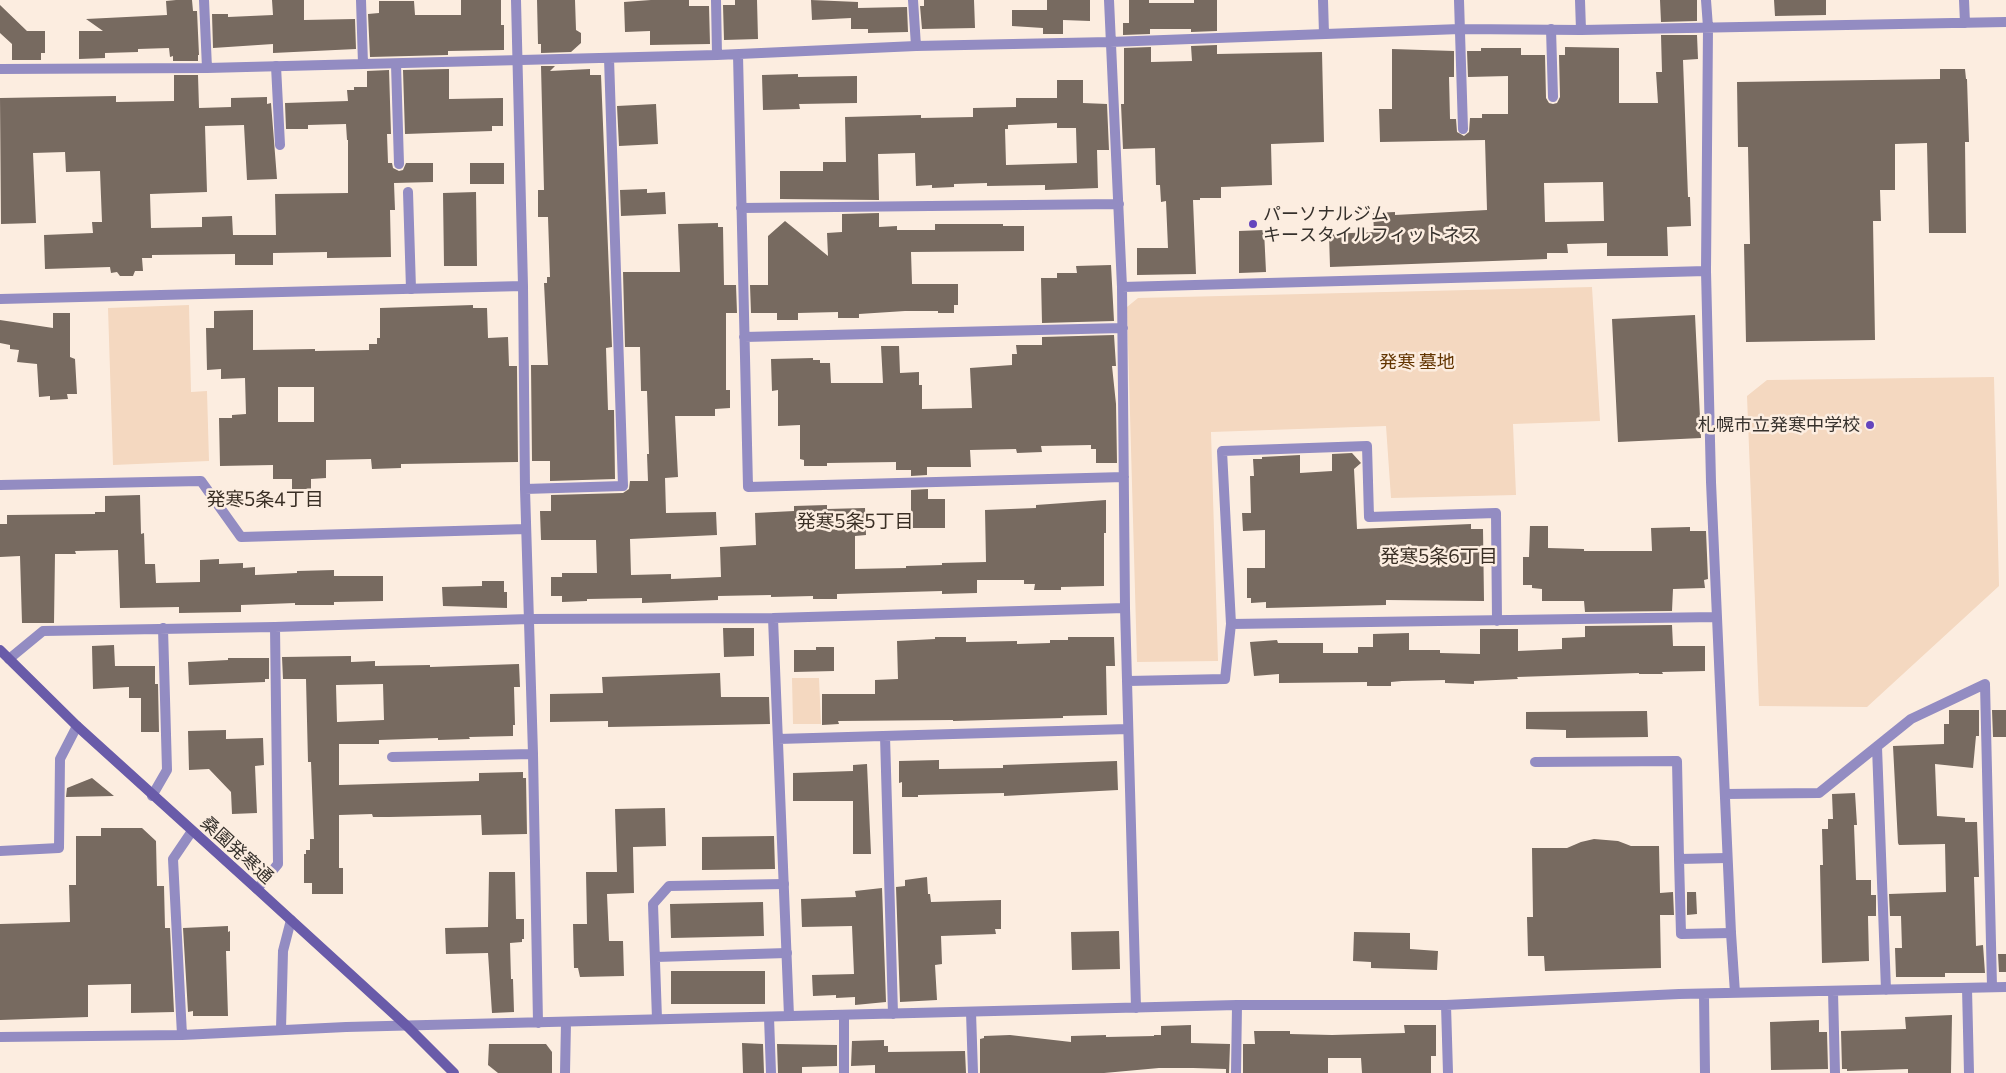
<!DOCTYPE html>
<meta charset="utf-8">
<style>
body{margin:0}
canvas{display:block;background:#fcede0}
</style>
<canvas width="2006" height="1073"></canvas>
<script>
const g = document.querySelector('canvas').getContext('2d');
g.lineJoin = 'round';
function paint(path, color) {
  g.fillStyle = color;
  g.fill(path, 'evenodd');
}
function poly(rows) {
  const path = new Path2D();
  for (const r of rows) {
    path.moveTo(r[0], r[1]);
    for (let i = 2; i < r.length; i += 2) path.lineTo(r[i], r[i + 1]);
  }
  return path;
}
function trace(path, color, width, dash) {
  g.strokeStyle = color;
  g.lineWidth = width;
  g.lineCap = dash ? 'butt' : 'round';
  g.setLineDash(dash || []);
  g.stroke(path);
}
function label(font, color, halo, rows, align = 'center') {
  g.font = font + ' Commissioner,"Noto Sans JP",sans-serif';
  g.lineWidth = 5;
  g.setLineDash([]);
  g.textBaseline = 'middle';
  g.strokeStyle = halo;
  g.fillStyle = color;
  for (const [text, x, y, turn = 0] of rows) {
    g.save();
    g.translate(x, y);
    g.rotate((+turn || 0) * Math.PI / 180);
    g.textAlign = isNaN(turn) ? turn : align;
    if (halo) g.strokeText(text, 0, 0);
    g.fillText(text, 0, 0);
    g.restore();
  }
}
paint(poly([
 [1592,287,1600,421,1513,424,1516,495,1391,498,1386,426,1211,432,1218,661,1137,662,1127,307,1138,298],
 [189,305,191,392,207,391,209,461,113,465,108,308],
 [1994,377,1999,586,1867,707,1759,706,1747,396,1767,380],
 [792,678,819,678,821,724,793,724]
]), '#f4d8c0');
paint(poly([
 [176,0,192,0,193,11,197,11,199,55,198,55,198,61,173,61,173,56,170,57,169,48,138,49,138,52,105,53,105,58,79,59,79,31,103,31,86,19,167,15,166,1],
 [272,0,304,0,304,20,355,19,356,49,273,53,273,44,213,48,212,14,228,14,228,17,273,15],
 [461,0,501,0,501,25,504,25,504,50,448,51,448,55,370,57,368,14,379,13,379,1,414,1,415,15,461,15],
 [537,0,575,0,576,30,581,33,581,43,571,52,541,53,541,44,538,44],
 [651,0,689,0,689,6,709,6,710,44,650,45,650,31,625,32,624,2],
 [735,0,757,0,758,39,724,40,723,5,735,5],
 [811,0,858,2,858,8,907,7,908,32,868,33,868,29,851,29,851,18,812,20],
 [924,0,974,0,975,28,922,29,920,6,924,6],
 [1047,0,1090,0,1090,21,1063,20,1063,34,1043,34,1043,28,1012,26,1012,10,1047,10],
 [1129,0,1149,0,1149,3,1194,3,1194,0,1217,0,1217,31,1191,32,1191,29,1150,29,1150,34,1123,35,1123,23,1129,23],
 [1660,0,1697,0,1697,21,1661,22],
 [1774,0,1826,0,1826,15,1775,16],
 [0,5,27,31,45,31,45,53,41,53,41,60,12,60,12,44,0,33],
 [1661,35,1697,35,1698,59,1683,60,1688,197,1690,197,1691,226,1667,227,1668,256,1607,256,1607,243,1567,244,1568,253,1547,253,1547,259,1330,267,1329,234,1374,232,1373,213,1395,212,1395,215,1487,210,1485,140,1380,142,1379,109,1392,109,1392,49,1454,51,1454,77,1449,77,1450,119,1456,119,1457,132,1464,136,1469,132,1470,118,1482,118,1482,114,1508,114,1508,76,1468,77,1467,51,1481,51,1481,48,1521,48,1521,55,1545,55,1546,98,1549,103,1553,104,1557,103,1560,97,1559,55,1565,55,1565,47,1619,48,1619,103,1658,103,1656,72,1662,72],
 [1603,182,1604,221,1545,222,1544,183],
 [1217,45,1217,54,1322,52,1324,142,1271,144,1272,185,1221,187,1221,198,1200,198,1200,200,1193,200,1196,274,1137,275,1137,248,1168,248,1166,201,1161,202,1160,185,1156,185,1155,148,1123,149,1121,104,1124,104,1124,48,1151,47,1151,62,1192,61,1191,46],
 [541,66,555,66,550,71,590,69,590,75,601,75,612,347,606,348,608,410,614,410,615,479,550,481,550,461,532,461,531,365,548,365,544,283,547,283,547,277,550,277,548,217,538,217,538,190,544,190],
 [449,69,449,99,503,98,503,126,492,126,492,131,405,134,403,70],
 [1940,69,1965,69,1966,79,1967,79,1969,142,1965,142,1966,233,1929,233,1927,143,1895,144,1895,190,1880,190,1881,221,1873,221,1875,340,1746,342,1744,244,1750,244,1748,147,1738,147,1737,82,1940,79],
 [389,70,391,134,387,134,388,163,392,163,393,168,399,171,403,170,406,163,433,163,433,182,394,183,395,210,390,210,391,257,327,258,327,252,273,253,273,265,235,265,235,254,152,255,152,258,142,258,143,271,135,271,133,276,120,276,117,272,111,273,110,267,45,269,44,235,93,233,92,222,102,222,100,171,66,172,65,152,33,153,36,223,1,224,0,98,116,96,116,102,174,101,174,75,198,75,199,108,231,107,231,98,267,97,267,104,271,103,277,179,247,180,244,125,205,126,207,192,150,194,151,228,202,227,202,217,232,216,233,235,276,235,275,194,348,193,348,140,347,140,346,124,308,125,308,129,286,129,285,103,348,101,347,90,354,90,354,87,367,87,367,71],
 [798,74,798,77,857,76,857,103,799,104,800,109,763,110,762,75],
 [1057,80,1083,80,1083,103,1107,104,1109,150,1097,150,1098,188,1045,190,1045,185,987,186,987,183,954,184,954,187,932,188,932,185,916,186,915,153,878,154,879,200,780,199,780,171,823,171,823,162,846,162,845,117,921,115,921,118,973,117,973,108,1016,107,1016,98,1057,98],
 [1057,123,1057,128,1076,128,1077,163,1006,165,1005,129,1008,129,1008,125],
 [656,104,658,144,619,146,617,106],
 [470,163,504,163,504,184,470,184],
 [647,189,647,193,665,192,666,214,621,216,620,190],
 [476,192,477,266,444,266,443,193],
 [879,213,879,227,897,226,897,230,935,230,935,224,1003,224,1003,226,1024,226,1024,251,911,252,912,284,958,284,958,305,954,305,954,313,938,313,938,311,905,311,859,314,859,318,838,318,838,312,798,313,798,320,777,320,777,313,751,313,750,285,768,285,768,236,785,221,828,256,827,233,842,232,842,214],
 [718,223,718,227,723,227,724,285,736,285,737,313,726,313,726,390,730,390,730,408,715,409,715,416,675,416,678,477,665,478,666,513,716,512,717,535,630,539,631,575,671,574,671,579,721,577,720,547,756,545,755,513,794,511,794,506,827,505,827,509,865,508,866,535,855,536,855,569,906,568,906,566,942,565,942,563,986,562,985,510,1036,508,1036,505,1106,500,1106,533,1104,533,1104,586,1061,587,1061,590,1034,590,1035,584,1024,584,1024,580,977,580,977,593,942,594,942,591,837,594,837,599,813,599,813,596,771,597,771,595,718,596,718,600,642,603,642,598,587,599,587,601,562,602,562,596,551,596,551,577,562,577,562,573,597,573,596,540,541,540,540,511,551,511,551,495,623,493,629,489,630,481,648,481,647,454,649,454,647,391,641,391,640,347,625,347,623,272,680,272,678,224],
 [1264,230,1266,272,1239,273,1239,231],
 [1111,265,1114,321,1042,323,1041,278,1057,278,1057,273,1077,273,1076,266],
 [473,305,473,308,487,308,488,338,508,337,509,366,517,366,518,462,401,464,401,468,372,469,371,459,326,460,326,478,311,479,311,489,292,489,292,479,273,479,273,465,220,466,219,418,232,418,232,415,246,414,245,378,221,379,221,369,207,370,206,328,214,328,214,311,253,310,253,350,315,349,315,351,369,350,369,344,377,344,377,338,380,338,380,308],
 [278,387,314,387,314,422,278,422],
 [53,313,70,313,70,357,75,359,77,394,67,394,68,399,50,400,50,396,39,397,37,364,17,362,19,350,10,349,10,345,0,343,0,320,53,328],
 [1695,315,1701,438,1618,442,1612,319],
 [1114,335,1116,366,1112,366,1116,404,1117,463,1096,463,1096,449,1091,449,1091,445,1041,446,1042,452,1017,453,1016,449,970,450,971,467,927,467,927,475,911,476,911,470,896,470,896,462,827,463,827,466,804,466,804,460,800,459,800,425,778,426,778,390,772,391,771,359,813,358,813,360,820,360,820,363,830,363,831,383,883,383,881,346,899,346,900,373,919,372,919,385,922,385,922,409,972,408,970,368,1012,365,1012,354,1017,354,1016,345,1042,345,1042,337],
 [1352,453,1361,463,1354,469,1357,529,1471,524,1471,529,1483,529,1484,601,1386,600,1386,605,1266,608,1266,602,1251,603,1251,598,1247,598,1247,568,1265,568,1265,530,1243,531,1242,513,1251,513,1250,476,1254,476,1253,459,1262,459,1262,457,1300,455,1300,473,1332,471,1332,454],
 [928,489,928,499,945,499,945,528,911,528,911,490],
 [140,495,141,534,144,533,145,564,155,564,156,583,200,582,200,560,219,559,219,564,243,563,243,568,255,567,255,575,297,573,297,571,334,570,334,576,383,576,383,601,334,602,334,605,295,605,295,603,241,605,241,612,179,613,179,607,120,608,118,550,75,551,76,554,55,554,54,623,22,623,20,556,0,557,0,524,7,524,7,515,95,514,95,512,105,512,105,496],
 [1530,526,1548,526,1548,548,1584,549,1584,551,1652,551,1651,528,1690,527,1690,531,1706,531,1708,579,1704,580,1705,588,1673,589,1672,611,1585,612,1584,601,1542,601,1542,589,1532,588,1532,585,1523,585,1523,557,1529,557],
 [482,581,504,581,504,592,507,592,507,608,443,606,442,587,482,586],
 [1672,625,1673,646,1705,646,1705,671,1662,672,1663,674,1639,674,1639,673,1517,677,1518,679,1474,681,1474,684,1445,683,1445,680,1402,681,1391,682,1391,686,1367,686,1367,682,1279,683,1279,674,1254,676,1250,642,1277,640,1278,643,1323,643,1323,653,1358,653,1358,647,1373,647,1373,634,1409,633,1409,650,1440,650,1440,653,1480,654,1480,629,1518,629,1518,651,1562,649,1562,638,1585,637,1585,626],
 [723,628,754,628,754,656,724,657],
 [935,637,966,637,966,642,1017,641,1017,644,1050,643,1050,640,1068,640,1068,637,1114,637,1115,666,1106,666,1107,715,1063,716,1063,718,953,721,953,720,838,721,839,724,822,725,822,694,875,694,875,680,898,679,897,641,935,639],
 [114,645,115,666,155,666,155,684,158,684,159,732,141,732,141,698,129,698,129,687,93,689,92,646],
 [816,647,834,647,834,671,794,672,794,650,816,650],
 [351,656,351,662,375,661,375,666,430,665,430,667,519,664,520,687,514,687,515,725,513,725,513,736,469,737,470,739,438,740,438,738,379,740,379,744,339,744,339,785,479,781,479,773,523,772,523,778,526,778,527,834,482,835,481,815,389,817,373,817,372,814,339,815,339,868,343,868,343,894,312,894,312,883,304,883,304,854,306,854,306,850,310,850,310,839,314,839,311,762,308,762,306,679,283,679,282,657],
 [383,684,384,720,337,722,336,685],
 [228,658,269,658,269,679,265,679,265,682,189,685,188,662,228,660],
 [720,673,721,697,769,697,770,724,608,727,608,721,550,722,550,694,603,693,602,677],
 [1949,710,1979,710,1979,736,1976,736,1973,768,1935,764,1937,816,1965,818,1965,822,1977,822,1979,877,1974,877,1976,946,1983,945,1985,973,1945,973,1945,977,1896,977,1895,948,1902,948,1901,916,1890,916,1889,894,1946,892,1946,891,1945,844,1899,845,1898,843,1893,746,1944,744,1944,724,1949,724],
 [1992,710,2006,710,2006,737,1993,737],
 [1647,711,1648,737,1566,738,1566,730,1526,729,1526,712],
 [226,730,226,739,263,738,264,765,255,766,257,813,232,814,231,792,209,769,189,770,188,731],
 [939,760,939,769,1003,768,1003,765,1117,761,1118,790,1004,796,1004,793,918,795,918,797,902,797,902,782,899,783,899,761],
 [867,764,871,854,853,854,853,801,793,801,793,773,853,771,853,765],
 [92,778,114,796,66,797,67,788],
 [1855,793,1857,825,1854,825,1856,880,1871,880,1871,895,1876,895,1876,916,1868,916,1869,961,1822,963,1820,865,1823,865,1822,829,1828,829,1828,819,1833,819,1832,794],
 [665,808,666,846,633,847,634,893,607,894,609,941,623,941,624,976,580,977,578,968,574,968,573,924,587,924,586,872,617,872,615,809],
 [101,828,142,828,156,841,157,886,164,886,165,928,170,928,174,1012,131,1013,131,984,88,985,88,1017,0,1020,0,924,70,922,69,885,76,885,76,836,101,836],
 [774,836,775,869,702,870,702,837],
 [1594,839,1618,841,1631,846,1659,846,1660,893,1673,892,1674,915,1660,915,1661,968,1545,971,1544,956,1528,956,1527,917,1533,917,1532,848,1567,848,1581,842],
 [489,872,515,872,516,919,524,919,524,939,522,939,522,942,510,943,511,979,513,979,514,1012,492,1013,488,953,446,954,445,928,488,927],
 [927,877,928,894,930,894,931,902,1001,900,1001,929,995,929,996,934,941,936,942,964,935,965,937,1000,900,1002,896,887,905,886,905,880],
 [882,888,886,1002,855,1005,855,997,836,998,836,995,813,996,812,975,854,974,852,926,802,927,801,899,856,897,855,891],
 [1687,892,1696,892,1697,914,1687,915],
 [763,902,764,936,671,938,670,904],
 [228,926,228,932,230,931,230,951,226,951,228,1016,193,1016,193,1011,188,1012,183,928],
 [1119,931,1120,969,1072,970,1071,932],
 [1354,932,1410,933,1410,949,1438,951,1437,970,1371,968,1371,962,1353,961],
 [1998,954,2006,954,2006,972,1999,972],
 [671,971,765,971,765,1004,671,1004],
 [1952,1015,1951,1073,1908,1073,1908,1069,1847,1071,1847,1069,1842,1069,1841,1031,1906,1029,1905,1017],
 [1819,1020,1819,1032,1827,1032,1828,1069,1771,1070,1770,1022],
 [1191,1025,1191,1043,1230,1044,1229,1073,1226,1073,1226,1069,1193,1068,1159,1068,1104,1073,980,1073,980,1039,984,1038,984,1036,1010,1035,1071,1042,1071,1036,1106,1035,1106,1037,1154,1036,1154,1035,1161,1035,1161,1026],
 [1404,1025,1436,1025,1436,1056,1431,1056,1431,1073,1362,1073,1361,1058,1328,1058,1328,1073,1243,1073,1243,1044,1255,1044,1254,1031,1290,1031,1290,1034,1332,1035,1405,1033],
 [884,1040,884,1046,888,1046,888,1052,965,1051,966,1073,875,1073,875,1065,851,1066,852,1041],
 [742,1043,763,1044,764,1073,743,1073],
 [489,1044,546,1044,552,1052,552,1073,498,1073,488,1065],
 [777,1044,837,1045,837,1066,802,1067,802,1073,778,1073]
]), '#776a60');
trace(poly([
 [1551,29,1553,97],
 [396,64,399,164],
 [276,66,280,145],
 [408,192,411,289],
 [1535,762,1677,761,1679,859,1727,858],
 [1679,859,1681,934,1731,933],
 [656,957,787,953],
 [971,1012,973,1073],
 [844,1015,844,1073],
 [769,1017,771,1073],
 [657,1019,653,904,669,886,784,884]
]), '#938cc2', 10);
trace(poly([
 [204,0,207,68],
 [361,0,363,64],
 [516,0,523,286,525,489,533,754,538,1023],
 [716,0,717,55],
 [913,0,916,46],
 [1109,0,1122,287,1125,608,1136,1008],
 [1323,0,1324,34],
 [1459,0,1463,129],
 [1580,0,1581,30],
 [1706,0,1708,27,1706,271,1711,482,1731,933,1735,993],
 [1964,0,1965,23],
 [738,55,748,487,1124,477],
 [0,69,207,68,717,55,916,46,1110,42,1460,29,1581,30,2006,22],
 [741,208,1119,204],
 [1122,287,1706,271],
 [0,299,523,286],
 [744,337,1123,328],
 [0,485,201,481,241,537,526,529],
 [525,489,623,486,609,58],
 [773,618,789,1016],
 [1231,624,1222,451,1367,446,1369,517,1496,513,1497,621],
 [9,659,43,631,275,627,529,619,773,618,1125,608],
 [1128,681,1225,679,1231,624,1717,617],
 [885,736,893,1014],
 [778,739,1128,729],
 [1877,747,1886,990],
 [392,757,533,754],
 [1725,794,1819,793,1911,719,1985,684,1992,987],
 [152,796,167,770,163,628],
 [0,851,59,848,60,759,77,726],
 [257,889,278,864,275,627],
 [1967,988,1969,1073],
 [1833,991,1835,1073],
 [1704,994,1705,1073],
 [1446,1005,1448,1073],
 [281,1029,283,951,291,920],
 [182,1035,173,859,192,831],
 [0,1037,182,1035,346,1027,1237,1005,1446,1005,1679,994,2006,987],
 [565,1073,566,1022],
 [1236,1073,1237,1005]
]), '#938cc2', 10);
trace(poly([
 [0,650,77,726,257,889,407,1026,454,1073]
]), '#695ba9', 10);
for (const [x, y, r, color] of [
 [1253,224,5,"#6445bd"],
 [1870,425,5,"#6445bd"]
]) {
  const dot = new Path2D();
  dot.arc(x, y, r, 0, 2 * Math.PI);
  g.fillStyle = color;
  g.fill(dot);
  trace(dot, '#fcede0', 2);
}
label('18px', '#36312c', '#fcede0', [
 ["パーソナルジム",1263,214],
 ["キースタイルフィットネス",1263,235],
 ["札幌市立発寒中学校",1860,425,"right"]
], 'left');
label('18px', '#623400', '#fcede0', [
 ["発寒 墓地",1417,362]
]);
label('18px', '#36312c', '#fcede0', [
 ["桑園発寒通",237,850,42]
]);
label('19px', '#3a2f25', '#fcede0', [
 ["発寒5条4丁目",265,500],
 ["発寒5条5丁目",855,522],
 ["発寒5条6丁目",1439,557]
]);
</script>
